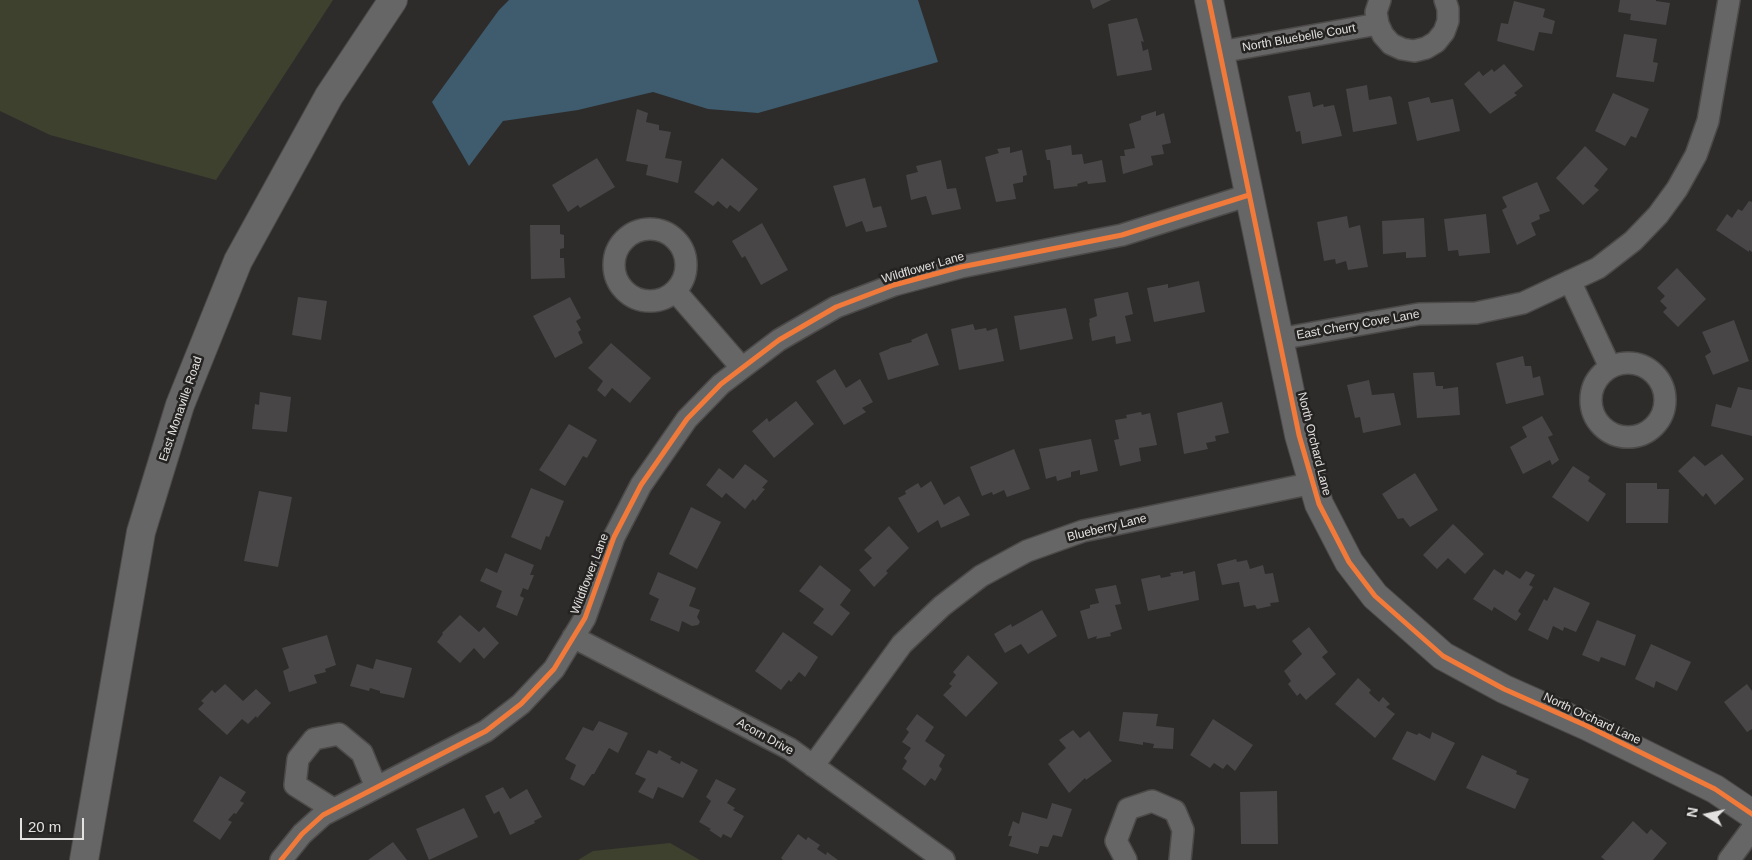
<!DOCTYPE html>
<style>
body{margin:0}
#map{position:relative;width:1752px;height:860px;overflow:hidden;background:#2e2c2b;font-family:Helvetica,sans-serif}
canvas{display:block}
.north{position:absolute;left:1682px;top:790px;width:50px;height:50px;-webkit-text-stroke:4px #252321;paint-order:stroke;rotate:280deg;font-size:14px;font-weight:700;line-height:20px;text-align:center;color:#e4e2e1}
.north::after{content:'';display:block;margin:auto;width:18px;height:22px;background:#e4e2e1;clip-path:polygon(50% 0,100% 100%,50% 72%,0 100%)}
.scale{position:absolute;left:20px;top:818px;width:64px;height:22px;box-sizing:border-box;border:2px solid #e4e2e1;border-top:0;padding-left:6px;font-size:15px;line-height:18px;white-space:nowrap;color:#e4e2e1;-webkit-text-stroke:4px #252321;paint-order:stroke}
</style>
<div id="map">
<canvas width="1752" height="860"></canvas>
<div class="north">N</div>
<div class="scale">20 m</div>
</div>
<script>
const g = document.querySelector('canvas').getContext('2d');
g.lineJoin = 'round';
function paint(path, color) {
  g.fillStyle = color;
  g.fill(path, 'evenodd');
}
function poly(rows) {
  const path = new Path2D();
  for (const r of rows) {
    if (r.length === 3) {
      path.moveTo(r[0] + r[2], r[1]);
      path.arc(r[0], r[1], r[2], 0, 2 * Math.PI);
      continue;
    }
    path.moveTo(r[0], r[1]);
    for (let i = 2; i < r.length; i += 2) path.lineTo(r[i], r[i + 1]);
  }
  return path;
}
function trace(path, color, width, dash) {
  g.strokeStyle = color;
  g.lineWidth = width;
  g.lineCap = dash ? 'butt' : 'round';
  g.setLineDash(dash || []);
  g.stroke(path);
}
function label(font, color, halo, rows, align = 'center') {
  g.font = font + ' Helvetica,sans-serif';
  g.lineWidth = 5;
  g.setLineDash([]);
  g.textBaseline = 'middle';
  g.strokeStyle = halo;
  g.fillStyle = color;
  for (const [text, x, y, turn = 0] of rows) {
    g.save();
    g.translate(x, y);
    g.rotate((+turn || 0) * Math.PI / 180);
    g.textAlign = isNaN(turn) ? turn : align;
    if (halo) g.strokeText(text, 0, 0);
    g.fillText(text, 0, 0);
    g.restore();
  }
}
paint(poly([
 [0,0,333,0,216,180,50,135,0,111],
 [670,843,700,860,578,860,593,851]
]), '#3e412e');
paint(poly([
 [509,0,918,0,938,62,758,113,708,109,653,92,578,110,503,121,469,166,432,102,499,10]
]), '#3e5c6d');
paint(poly([
 [1090,0,1111,0,1093,9],
 [1620,0,1656,0,1656,1,1670,3,1666,25,1630,20,1631,14,1618,12],
 [1514,1,1545,9,1543,17,1555,21,1552,34,1539,32,1534,51,1497,41,1501,23,1508,24],
 [1137,18,1144,42,1141,41,1143,51,1148,49,1152,70,1117,76,1108,24],
 [1624,34,1657,39,1653,62,1658,63,1654,82,1616,77],
 [1504,64,1523,86,1514,93,1517,95,1490,114,1464,84,1479,71,1483,76,1492,69,1494,72],
 [1367,85,1369,100,1390,96,1392,98,1397,124,1353,132,1346,89],
 [1310,92,1313,107,1323,104,1324,107,1334,105,1342,136,1302,144,1300,131,1296,132,1288,96],
 [1613,93,1649,109,1636,138,1631,136,1625,146,1595,131],
 [1429,97,1431,103,1453,99,1460,131,1417,141,1408,102],
 [637,109,648,113,646,122,659,125,659,130,671,132,665,158,682,161,678,183,646,175,648,165,626,161],
 [1156,111,1156,116,1164,113,1171,143,1162,145,1164,154,1151,156,1153,165,1123,174,1120,156,1125,156,1124,150,1135,148,1129,124,1141,120,1141,116],
 [1071,145,1072,155,1082,154,1084,164,1102,160,1106,182,1088,184,1087,181,1077,184,1078,186,1054,189,1050,160,1047,160,1045,150],
 [1585,146,1608,169,1594,186,1599,190,1583,205,1556,178],
 [1010,147,1010,153,1022,150,1027,175,1023,176,1023,182,1013,184,1016,199,996,202,985,157,999,153,997,149],
 [597,158,615,187,580,208,578,205,568,212,552,185],
 [722,158,758,189,739,212,730,205,727,209,718,201,713,206,694,192],
 [941,160,947,189,956,188,961,209,932,215,926,196,911,200,906,175,918,172,916,166],
 [865,178,873,208,881,206,887,227,866,232,862,221,846,227,833,186],
 [1537,182,1550,211,1539,215,1540,219,1531,223,1536,235,1517,245,1502,210,1507,207,1502,197],
 [1749,201,1752,202,1752,252,1749,250,1749,252,1716,230,1727,214,1732,218,1738,209,1742,211],
 [1486,214,1490,253,1459,256,1458,250,1448,251,1444,219],
 [1347,216,1349,228,1360,225,1368,267,1348,270,1346,261,1336,264,1335,259,1324,261,1317,222],
 [1424,218,1426,257,1406,258,1406,252,1383,254,1382,221],
 [762,223,788,270,761,285,745,256,742,258,732,241],
 [530,225,560,225,560,234,564,235,564,248,560,249,560,258,564,258,565,278,531,279],
 [1677,268,1706,299,1678,327,1663,312,1667,308,1660,301,1665,296,1657,288],
 [1199,281,1205,312,1154,322,1147,288,1168,284,1168,288],
 [1128,292,1133,314,1125,316,1131,341,1116,344,1115,336,1092,341,1089,323,1090,322,1089,319,1097,316,1094,299],
 [298,297,327,301,321,340,292,335],
 [570,297,581,318,576,321,581,330,578,332,583,343,555,358,533,316],
 [1066,308,1073,339,1020,350,1014,316],
 [1734,320,1749,361,1713,375,1705,356,1711,352,1702,332],
 [973,324,975,330,986,328,987,331,997,328,1004,361,959,370,951,329],
 [927,333,939,365,888,380,879,353,889,349,890,348,912,342,911,340],
 [611,343,651,378,630,403,612,388,605,397,597,390,603,381,588,368],
 [1523,356,1525,366,1531,366,1533,378,1540,376,1544,395,1506,404,1496,363],
 [835,369,846,388,860,379,873,402,862,408,866,412,844,425,816,381],
 [1434,372,1436,386,1443,386,1443,389,1458,387,1460,415,1417,418,1413,373],
 [1369,380,1372,395,1394,393,1401,425,1363,433,1360,417,1355,418,1347,385],
 [1738,387,1752,390,1752,436,1711,426,1716,404,1731,408],
 [260,392,291,397,287,432,252,429,255,404,259,405],
 [796,401,814,424,774,458,752,431,767,418,769,422],
 [1222,402,1229,433,1215,436,1216,441,1206,443,1208,449,1184,454,1177,413],
 [1141,412,1142,415,1150,413,1157,445,1139,448,1141,461,1120,466,1114,440,1119,439,1115,420,1127,418,1126,415],
 [1542,416,1553,435,1548,437,1559,460,1552,465,1550,460,1523,474,1510,447,1527,437,1522,427],
 [569,424,597,440,587,458,583,456,565,486,539,470],
 [1091,439,1098,471,1080,475,1080,470,1071,472,1071,477,1057,481,1056,476,1046,479,1039,449],
 [1014,449,1030,489,1007,497,1004,490,993,495,992,492,982,496,970,467],
 [1722,454,1744,479,1715,505,1706,493,1703,497,1678,471,1694,456,1705,466],
 [745,464,768,481,762,488,765,489,755,501,753,499,745,509,726,493,722,498,706,485,719,468,733,479],
 [1573,466,1590,477,1588,481,1606,494,1588,522,1552,497],
 [1415,473,1438,510,1410,527,1403,518,1398,519,1382,494],
 [931,481,944,505,959,496,970,515,941,528,938,520,918,533,898,498,906,494,905,491,918,483,921,488],
 [1626,483,1657,483,1657,489,1669,489,1668,523,1626,523],
 [531,488,564,501,549,537,546,536,541,550,511,537],
 [259,491,292,497,278,567,244,561],
 [691,507,721,522,697,569,669,554],
 [1453,524,1484,554,1465,574,1448,558,1437,569,1423,555],
 [889,526,909,548,886,571,888,573,874,587,859,570,872,558,864,550],
 [505,553,534,565,530,575,534,575,528,590,523,588,520,596,524,598,517,616,496,607,502,591,480,581,486,568,497,573],
 [1236,559,1237,562,1247,560,1250,569,1263,565,1265,574,1273,573,1279,602,1270,603,1271,606,1257,609,1255,605,1244,607,1239,582,1222,585,1217,564],
 [820,565,851,590,840,605,850,613,832,636,813,623,824,609,799,591],
 [1494,569,1503,575,1506,570,1520,579,1526,571,1535,575,1529,585,1533,587,1518,611,1521,614,1516,621,1494,607,1492,611,1473,599],
 [1183,571,1183,574,1195,571,1199,600,1148,611,1141,579,1160,575,1161,578,1171,576,1170,573],
 [658,572,696,588,689,606,700,610,697,617,700,622,698,625,692,626,682,621,679,632,650,620,659,599,649,594],
 [1116,585,1121,604,1115,605,1122,629,1110,633,1111,636,1096,639,1097,636,1088,639,1080,611,1090,608,1090,605,1099,603,1095,589],
 [1554,587,1590,603,1576,632,1564,627,1563,631,1553,626,1548,640,1528,630,1544,599,1547,601],
 [1042,610,1057,636,1028,654,1021,644,1005,653,994,634,1011,624,1012,627],
 [460,615,479,632,484,627,499,643,484,659,474,648,460,663,437,642,443,634,442,633],
 [1597,620,1636,635,1625,666,1601,657,1599,662,1582,655],
 [1309,627,1328,652,1322,657,1336,674,1306,700,1300,693,1297,696,1288,684,1291,681,1284,671,1302,654,1292,641],
 [783,632,818,657,805,677,799,672,791,682,789,680,781,690,755,671],
 [327,635,336,665,325,669,326,672,314,675,317,683,289,692,283,671,289,668,282,648],
 [1651,644,1691,662,1677,691,1656,681,1654,688,1635,679],
 [968,655,998,683,966,717,943,695,952,686,949,684,956,675,953,672],
 [376,659,412,668,404,698,380,693,380,691,370,688,369,691,350,686,357,664,373,669],
 [1358,678,1371,690,1369,693,1379,702,1383,697,1390,704,1386,707,1395,714,1375,738,1335,704],
 [225,684,243,701,256,689,271,703,257,718,256,716,248,724,242,719,227,735,198,709,204,703,201,701,212,690,215,693],
 [1747,684,1752,691,1752,729,1747,732,1724,702],
 [1123,712,1158,714,1156,726,1174,728,1173,749,1153,748,1154,744,1143,742,1143,745,1119,741],
 [917,714,934,727,925,741,945,755,939,766,942,769,935,781,931,778,925,786,902,769,907,761,904,758,911,748,902,742,909,732,906,729],
 [1213,719,1253,745,1235,771,1227,764,1223,769,1214,763,1210,768,1190,755],
 [599,721,628,733,618,753,609,748,594,774,592,774,584,786,570,779,576,765,565,759,583,727,593,731],
 [1073,730,1080,738,1089,731,1112,761,1086,780,1085,778,1069,793,1048,764,1066,748,1059,740],
 [1407,731,1417,735,1419,733,1430,739,1432,732,1455,743,1435,781,1392,759],
 [648,750,657,754,659,750,672,757,670,759,680,764,681,761,698,770,683,798,658,787,653,799,638,792,646,779,635,774],
 [1482,755,1517,771,1516,774,1529,779,1515,809,1466,788],
 [220,776,246,792,240,801,244,803,236,814,234,813,228,820,232,822,220,840,193,821],
 [716,779,736,789,727,803,735,808,733,810,744,816,731,838,723,834,721,838,709,830,711,829,699,822,711,801,706,797],
 [503,787,510,799,527,789,542,817,534,821,535,823,510,835,499,811,494,814,485,796],
 [1277,791,1278,844,1241,844,1240,792],
 [1052,803,1072,809,1062,837,1053,835,1048,847,1040,846,1038,854,1009,846,1012,836,1008,836,1013,821,1019,824,1022,812,1047,819],
 [464,808,478,837,429,860,416,829],
 [1633,821,1647,834,1651,829,1667,843,1653,860,1605,860,1601,857],
 [798,834,806,840,808,837,820,845,817,849,826,855,827,852,838,860,783,860,781,858],
 [393,842,407,860,368,860]
]), '#484646');
const minor = poly([
 [1380,0,1376,12,1378,24,1383,35,1391,44,1402,49,1414,51,1426,48,1436,42,1444,32,1448,21,1448,9,1445,0],
 [1220,52,1378,24],
 [650,265,36],
 [1570,281,1610,367],
 [676,292,742,368],
 [1279,339,1419,314,1476,313,1523,303,1598,268,1633,241,1658,215,1677,189,1696,155,1708,121,1729,0],
 [1628,400,37],
 [573,637,790,749,944,860],
 [813,766,902,644,942,606,981,576,1027,551,1083,531,1313,483],
 [333,809,295,785,298,759,314,739,339,734,362,753,376,787],
 [281,860,302,834,323,815,486,731,521,704,554,669,585,618,614,537,641,485,687,419,721,384,779,340,836,307,894,285,961,267,1122,235,1249,195],
 [1126,860,1116,841,1128,809,1152,801,1175,811,1183,830,1180,860],
 [1729,860,1752,829]
]);
const tertiary = poly([
 [1209,0,1299,435,1319,504,1349,562,1375,596,1443,656,1504,689,1587,726,1715,789,1752,814]
]);
const secondary = poly([
 [84,860,141,532,180,405,238,261,329,96,393,0]
]);
trace(minor, '#4c4a49', 24);
trace(tertiary, '#4c4a49', 30);
trace(secondary, '#4c4a49', 30);
trace(minor, '#676666', 21);
trace(tertiary, '#676666', 28);
trace(secondary, '#676666', 28);
trace(poly([
 [1209,0,1299,435,1319,504,1349,562,1375,596,1443,656,1504,689,1587,726,1715,789,1752,814],
 [281,860,302,834,323,815,486,731,521,704,554,669,585,618,614,537,641,485,687,419,721,384,779,340,836,307,894,285,961,267,1122,235,1249,195]
]), '#f17a3a', 5);
label('12px', '#e4e2e1', '#252321', [
 ["North Bluebelle Court",1299,38,-10],
 ["Wildflower Lane",923,268,-16],
 ["East Cherry Cove Lane",1358,325,-10],
 ["East Monaville Road",181,409,-71],
 ["North Orchard Lane",1314,444,76],
 ["Blueberry Lane",1107,528,-14],
 ["Wildflower Lane",590,574,-69],
 ["North Orchard Lane",1592,719,25],
 ["Acorn Drive",765,737,29]
]);
</script>
